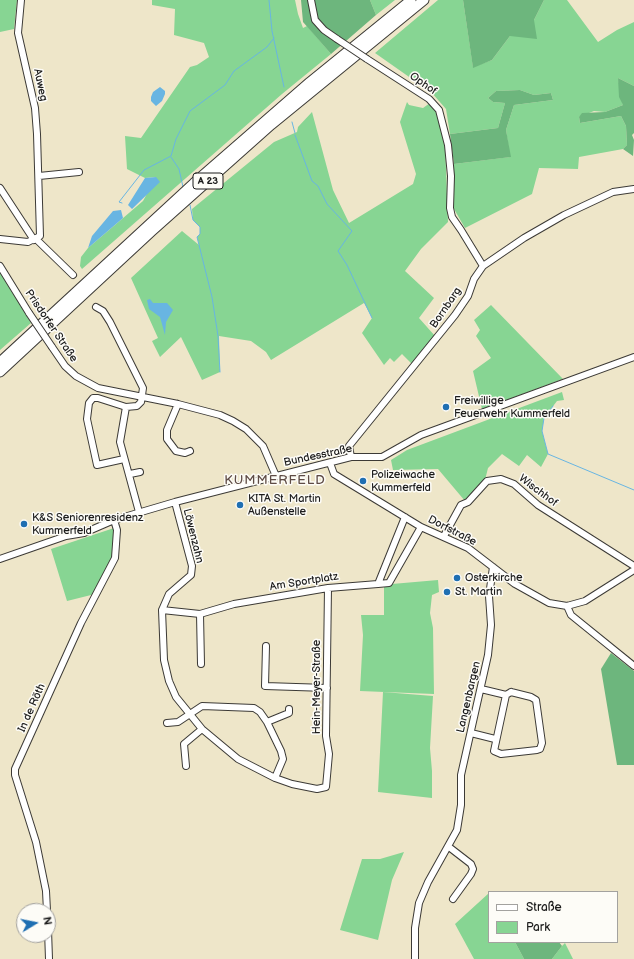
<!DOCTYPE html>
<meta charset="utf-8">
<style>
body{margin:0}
#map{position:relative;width:634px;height:959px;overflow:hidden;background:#eee6c9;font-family:"Balsamiq Sans",sans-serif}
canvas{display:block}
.legend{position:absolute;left:488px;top:891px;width:130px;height:52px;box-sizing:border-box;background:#fdfcf7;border:1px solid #a3a29f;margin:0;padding:5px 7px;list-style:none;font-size:12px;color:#1c1c1c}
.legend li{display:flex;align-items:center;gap:8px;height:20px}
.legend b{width:20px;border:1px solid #a3a29f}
.north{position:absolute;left:16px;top:903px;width:40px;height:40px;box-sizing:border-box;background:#fdfcf7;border:1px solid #a3a29f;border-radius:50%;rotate:80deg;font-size:11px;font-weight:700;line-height:16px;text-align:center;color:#1c1c1c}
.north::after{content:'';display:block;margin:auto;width:14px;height:18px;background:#1f6fb2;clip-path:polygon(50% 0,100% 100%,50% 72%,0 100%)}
</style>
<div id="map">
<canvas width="634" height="959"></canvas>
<ul class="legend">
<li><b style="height:5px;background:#fff"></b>Straße</li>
<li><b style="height:11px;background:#87d593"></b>Park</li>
</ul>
<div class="north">N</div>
</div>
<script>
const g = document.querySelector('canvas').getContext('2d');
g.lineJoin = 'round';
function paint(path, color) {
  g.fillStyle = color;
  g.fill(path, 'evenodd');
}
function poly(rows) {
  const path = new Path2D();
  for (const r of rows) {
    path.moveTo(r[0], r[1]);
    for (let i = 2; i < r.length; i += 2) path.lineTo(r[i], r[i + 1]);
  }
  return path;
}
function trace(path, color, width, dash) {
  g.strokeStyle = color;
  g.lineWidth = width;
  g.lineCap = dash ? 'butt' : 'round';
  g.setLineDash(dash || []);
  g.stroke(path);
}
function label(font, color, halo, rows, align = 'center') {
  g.font = font + ' "Balsamiq Sans",sans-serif';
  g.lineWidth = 3;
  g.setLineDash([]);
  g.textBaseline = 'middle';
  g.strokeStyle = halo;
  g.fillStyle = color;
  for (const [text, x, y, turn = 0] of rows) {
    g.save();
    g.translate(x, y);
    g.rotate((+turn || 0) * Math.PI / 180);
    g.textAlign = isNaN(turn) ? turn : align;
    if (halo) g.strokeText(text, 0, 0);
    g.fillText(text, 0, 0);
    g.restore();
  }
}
paint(poly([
 [0,0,17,0,14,29,0,32],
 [152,0,295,0,298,14,303,28,307,26,331,54,282,94,82,269,80,266,81,257,88,248,143,201,156,177,145,178,127,169,125,136,141,138,190,67,197,65,209,57,204,43,174,35,175,9,152,5],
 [370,0,395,0,376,15],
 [438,0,463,0,473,67,492,60,510,36,534,20,544,0,567,0,598,42,617,30,634,22,634,86,618,78,623,105,605,112,594,111,579,117,580,123,621,116,626,126,627,145,623,149,579,157,578,169,539,168,532,194,465,228,454,209,454,164,510,157,506,130,514,105,553,100,551,93,534,95,520,90,496,91,488,98,493,102,505,103,498,128,450,134,446,109,432,93,375,53],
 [407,102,409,105,423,108,430,103,436,111,445,143,448,222,421,249,405,271,434,298,419,318,435,336,413,365,402,354,394,362,390,358,384,365,362,333,372,318,364,303,271,360,266,352,251,341,219,336,220,372,202,380,181,337,160,357,152,341,158,338,131,278,182,231,199,245,197,237,200,234,200,227,193,220,192,209,274,142,297,132,298,127,312,112,333,190,349,223,413,184,416,174,400,122],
 [0,267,31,323,0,350],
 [491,305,563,379,482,409,473,371,491,358,476,336,480,330,474,320],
 [562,392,564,400,557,401,544,418,542,431,548,454,541,467,527,455,519,466,502,454,488,468,485,480,465,501,438,469,393,470,391,460,407,450],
 [114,528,114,557,95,594,67,601,51,549],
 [438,580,439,592,432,595,430,613,433,628,434,694,360,691,363,635,361,615,384,615,384,587,392,584],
 [383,692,433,696,430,748,432,771,432,798,378,792],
 [404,852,392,880,378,940,340,930,362,859,380,859],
 [489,893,489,942,515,942,524,959,474,959,455,924],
 [565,943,573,959,552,959,562,946]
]), '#87d593');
paint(poly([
 [301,0,370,0,376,15,331,54,303,22],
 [463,0,544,0,534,20,537,39,510,36,492,60,473,68],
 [618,78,634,86,634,133,632,135,634,140,633,156,623,149,627,145,626,126,621,116,580,123,579,117,582,113,605,112,623,105,619,97],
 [520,90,534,95,551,93,553,100,514,105,506,130,511,157,454,164,450,134,498,128,505,103,493,102,488,98,496,91],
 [611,653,634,671,634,765,617,765,601,669],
 [515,942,559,942,562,946,552,959,524,959]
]), '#6db67d');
paint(poly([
 [160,87,165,91,165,94,162,101,156,106,151,101,151,97,153,92],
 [156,177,160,182,132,209,128,205,145,178],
 [121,210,123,218,88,248,92,236,113,211],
 [150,299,153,303,167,303,173,310,166,322,165,335,160,317,149,309,147,300]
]), '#68b5e2');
trace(poly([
 [269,0,272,31,284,87],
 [292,122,295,133],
 [295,135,312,181,318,186,327,204,352,231,338,251,347,265,372,318],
 [171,157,179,169,183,187],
 [122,203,119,202,144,170,171,156,176,139,190,111,225,85,234,71,267,47,274,38],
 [190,205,193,220,200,227,200,234,197,237,212,297,218,336,220,372],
 [553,406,544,418,542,431,548,454,634,490]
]), '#68b5e2', 1);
const minor = poly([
 [311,0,315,20,324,30,337,39],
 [367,59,429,99,439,110,448,145,451,176,450,208,452,217,461,230,483,266],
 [39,176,79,172],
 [0,188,34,240],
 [0,239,28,242,40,236,37,134,35,108,18,33,21,0],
 [36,239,73,275],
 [0,266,29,313],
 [96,307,103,311,110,322,143,388,141,402,137,406,126,407,120,442,139,512],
 [52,347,65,366,76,376,98,388,178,404,220,415,233,421,246,429,263,446,276,476],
 [178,404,167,430,167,439,176,451,185,453,190,451],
 [351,457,349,446,455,315,468,296,474,279,483,266,524,238,564,215,613,192,634,189],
 [124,459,97,465,87,419,89,403,93,398,98,398,126,407],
 [330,463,334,474,421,527,468,548,515,584,549,603,567,606,585,601,634,570],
 [130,474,140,472],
 [175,502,192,566,191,575,169,594,162,610,164,660,169,681,176,697,202,729,238,759,275,778,292,784,317,789,326,787,329,754,326,736,328,588],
 [444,536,461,505,468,502,487,481,501,479,514,484,538,505,634,566],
 [0,559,66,536,84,533,114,520,175,502,351,457,382,457,421,435,634,357],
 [378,584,389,583,421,527],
 [567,606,571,615,634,666],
 [162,610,200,614,234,604,328,588,378,584,405,517],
 [200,614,201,664],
 [266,646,265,686,327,688],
 [481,689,506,695],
 [511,692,531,697,536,700,542,743,540,749,537,750,501,754,494,751,506,695,511,692],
 [267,722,289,713,289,709],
 [167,723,178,722,202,706,254,708,260,712,267,722,281,751,283,759,275,778],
 [471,733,495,739],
 [186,766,184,744,202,729],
 [449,847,471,864,473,869,471,874,453,899],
 [47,911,46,891,36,842,15,775,15,769,81,623,115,558,117,530,114,520],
 [48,930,49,959],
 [415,959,415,928,419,903,428,882,457,830,461,805,461,775,488,655,491,625,489,596,493,567]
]);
const highway = poly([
 [0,362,194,183,310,82,411,0],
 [0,372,152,231,271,125,424,0]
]);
trace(minor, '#3c3a36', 8);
trace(highway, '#3c3a36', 11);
trace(minor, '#fff', 6);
trace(highway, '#fff', 9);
const minorBridge = poly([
 [337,39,367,59],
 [29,313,52,347]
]);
trace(minorBridge, '#3c3a36', 8, []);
trace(minorBridge, '#fff', 6);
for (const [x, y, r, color] of [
 [446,407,4,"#1f6fb2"],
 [363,481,4,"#1f6fb2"],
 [240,505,4,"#1f6fb2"],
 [24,524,4,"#1f6fb2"],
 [457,578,4,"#1f6fb2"],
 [447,592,4,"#1f6fb2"]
]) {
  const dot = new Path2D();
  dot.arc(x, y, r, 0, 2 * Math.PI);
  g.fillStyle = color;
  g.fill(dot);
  trace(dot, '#fdfcf7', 1.5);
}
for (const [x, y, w] of [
 [208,181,30]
]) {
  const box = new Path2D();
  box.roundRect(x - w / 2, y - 8, w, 16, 3);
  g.fillStyle = '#fdfcf7';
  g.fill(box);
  trace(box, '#1c1c1c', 1);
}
label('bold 10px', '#1c1c1c', null, [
 ["A 23",208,181]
]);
label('11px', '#1c1c1c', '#fdfcf7', [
 ["Ophof",423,84,35],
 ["Auweg",40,85,78],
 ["Bornbarg",446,308,-56],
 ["Prisdorfer Straße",51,326,56],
 ["Bundesstraße",318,456,-12],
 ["Wischhof",538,491,37],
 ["Dorfstraße",452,531,27],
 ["Löwenzahn",193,536,76],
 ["Am Sportplatz",304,582,-9],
 ["Hein-Meyer-Straße",317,687,-90],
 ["Langenbargen",469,697,-77],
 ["In de Röth",32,708,-66]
]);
label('11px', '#1c1c1c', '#fdfcf7', [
 ["Freiwillige",454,401],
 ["Feuerwehr Kummerfeld",454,414],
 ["Polizeiwache",371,475],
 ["Kummerfeld",371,488],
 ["KITA St. Martin",248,499],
 ["Außenstelle",248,512],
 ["K&S Seniorenresidenz",32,518],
 ["Kummerfeld",32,531],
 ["Osterkirche",465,578],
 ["St. Martin",455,592]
], 'left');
g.letterSpacing = '1px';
label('13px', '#5e4b45', '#fdfcf7', [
 ["KUMMERFELD",275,481]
]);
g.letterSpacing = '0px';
</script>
